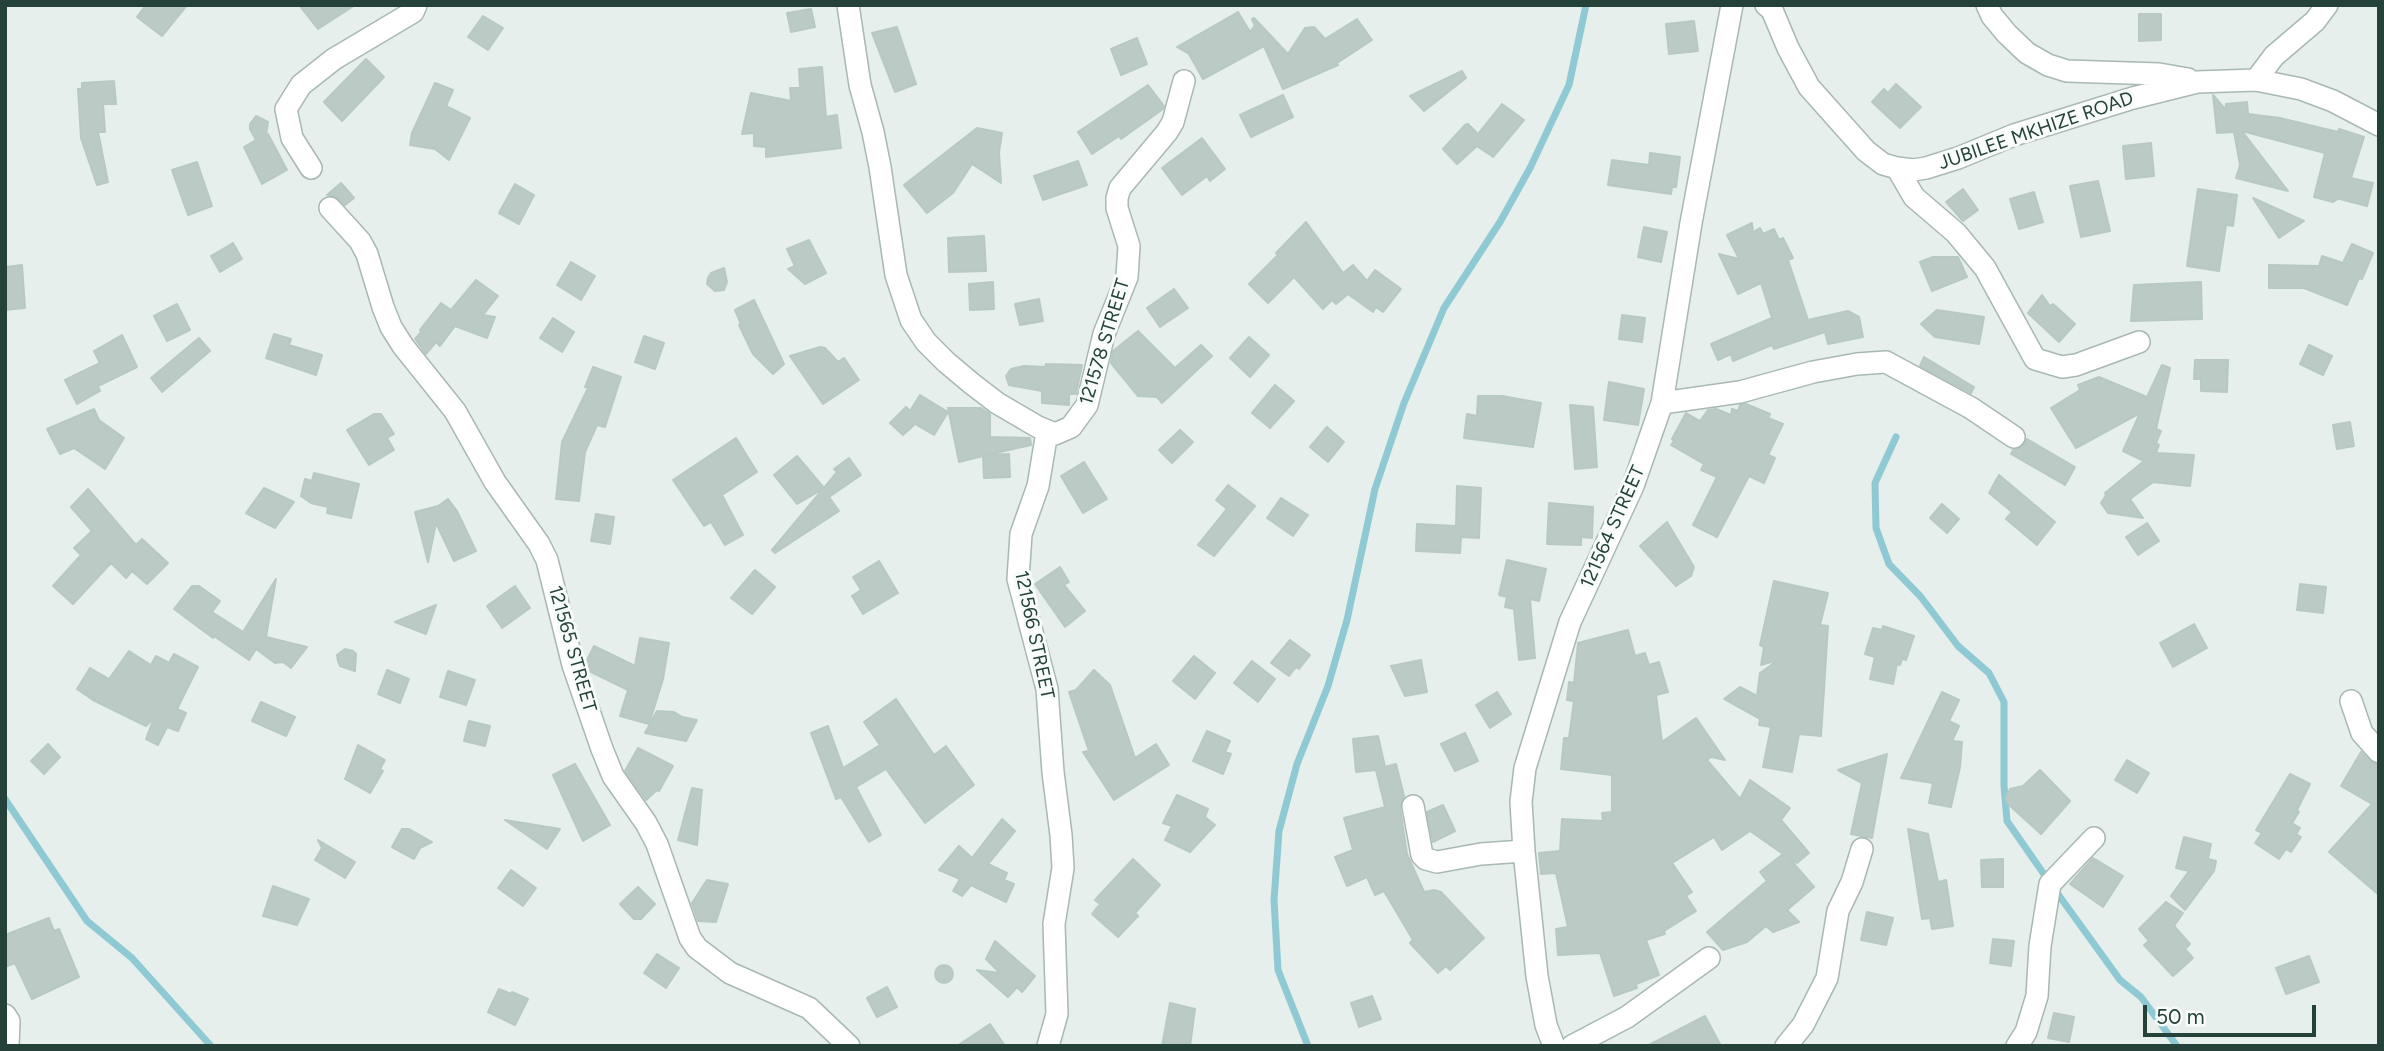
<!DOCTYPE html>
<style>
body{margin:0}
#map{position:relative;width:2384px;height:1051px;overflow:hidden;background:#e6efeb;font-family:Figtree,sans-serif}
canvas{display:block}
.frame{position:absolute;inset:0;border:7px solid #24423a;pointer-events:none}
.scale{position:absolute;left:2143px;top:1005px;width:173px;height:32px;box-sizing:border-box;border:4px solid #24423a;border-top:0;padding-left:9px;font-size:21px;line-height:24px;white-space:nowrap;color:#24423a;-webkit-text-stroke:5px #f7fbf9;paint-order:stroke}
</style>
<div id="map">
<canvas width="2384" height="1051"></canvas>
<div class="frame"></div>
<div class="scale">50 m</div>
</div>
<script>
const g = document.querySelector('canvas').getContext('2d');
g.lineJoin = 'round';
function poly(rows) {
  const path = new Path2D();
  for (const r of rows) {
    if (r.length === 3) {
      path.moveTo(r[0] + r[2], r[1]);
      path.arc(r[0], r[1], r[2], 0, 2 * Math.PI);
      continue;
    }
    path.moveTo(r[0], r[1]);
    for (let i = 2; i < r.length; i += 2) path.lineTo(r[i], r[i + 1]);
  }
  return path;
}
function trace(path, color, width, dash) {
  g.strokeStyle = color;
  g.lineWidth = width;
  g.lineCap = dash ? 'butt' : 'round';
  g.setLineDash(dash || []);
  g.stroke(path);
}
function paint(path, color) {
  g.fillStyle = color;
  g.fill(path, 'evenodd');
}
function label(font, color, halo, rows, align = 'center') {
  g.font = font + ' Figtree,sans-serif';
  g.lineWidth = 6;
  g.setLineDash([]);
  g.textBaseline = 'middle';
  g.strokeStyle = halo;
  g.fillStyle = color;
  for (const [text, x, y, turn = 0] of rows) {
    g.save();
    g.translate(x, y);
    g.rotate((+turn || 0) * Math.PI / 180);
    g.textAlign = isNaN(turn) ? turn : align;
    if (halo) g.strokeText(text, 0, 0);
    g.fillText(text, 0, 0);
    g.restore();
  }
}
trace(poly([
 [1896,437,1875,483,1876,528,1889,564,1921,597,1958,646,1989,673,2004,702,2004,786,2007,821,2048,880],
 [5,799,87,921,132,958,211,1046],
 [2055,890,2120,980,2141,997,2177,1046],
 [1308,1046,1278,970,1274,900,1279,831,1297,764,1328,686,1347,620,1375,489,1404,403,1444,308,1500,222,1530,168,1569,85,1586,5]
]), '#8ec9d4', 7);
const building = poly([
 [146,5,187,5,162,36,137,17,146,5],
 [299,5,355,5,318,29,299,5],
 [811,9,815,27,791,32,787,13,811,9],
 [1238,12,1250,32,1255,26,1252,19,1254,18,1288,54,1305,28,1314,27,1325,39,1357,19,1372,40,1337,63,1338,65,1283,89,1264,46,1203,79,1189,54,1177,47,1238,12],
 [2139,14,2161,14,2161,40,2139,41,2139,14],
 [483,16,503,28,488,50,468,37,483,16],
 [1694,21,1698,51,1669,54,1666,24,1694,21],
 [897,27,916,84,895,92,872,33,897,27],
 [1137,38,1147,64,1121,75,1111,49,1137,38],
 [366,59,384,77,342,121,324,102,366,59],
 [822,67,826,117,837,115,841,148,766,157,766,147,754,146,754,133,742,134,751,93,791,101,790,88,800,88,799,69,822,67],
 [1462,71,1466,78,1424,111,1410,96,1462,71],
 [114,81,116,104,103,104,105,132,98,132,108,182,97,185,81,138,78,89,82,89,82,83,114,81],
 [435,83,453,90,446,106,470,118,449,160,435,149,410,145,412,133,435,83],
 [1896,84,1921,107,1900,128,1872,102,1884,89,1888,93,1896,84],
 [1148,85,1164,106,1163,109,1121,139,1119,136,1092,154,1078,132,1148,85],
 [1283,95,1293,117,1251,137,1240,115,1283,95],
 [2213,95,2224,108,2226,107,2226,104,2247,102,2248,114,2280,118,2338,132,2339,129,2364,137,2351,178,2373,183,2367,206,2340,199,2341,197,2333,202,2314,197,2325,153,2242,131,2288,191,2236,178,2240,165,2234,132,2217,133,2213,95],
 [1502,104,1524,120,1493,157,1477,146,1457,164,1443,149,1465,125,1468,124,1478,134,1502,104],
 [256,116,268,122,266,135,268,134,287,170,262,184,244,147,256,140,250,129,250,124,256,116],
 [977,128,1002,133,999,152,1001,183,972,164,953,193,927,213,904,185,977,128],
 [1202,138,1225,169,1210,181,1207,176,1182,195,1162,168,1202,138],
 [2151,143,2154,176,2126,179,2123,146,2151,143],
 [1650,153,1680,157,1676,187,1672,187,1671,194,1608,185,1612,160,1649,165,1650,153],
 [1078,161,1087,185,1043,200,1034,176,1078,161],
 [197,162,212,206,188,215,172,170,197,162],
 [2098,181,2110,231,2081,237,2070,186,2098,181],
 [341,183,354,198,345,205,335,196,327,195,341,183],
 [515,184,534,195,519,224,499,213,515,184],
 [1963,189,1978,210,1963,221,1946,202,1963,189],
 [2198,189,2237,195,2233,226,2226,225,2219,271,2187,266,2198,189],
 [2034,192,2043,222,2019,229,2010,199,2034,192],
 [2253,198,2304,221,2279,238,2253,198],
 [1306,222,1343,273,1353,265,1367,281,1375,270,1401,289,1383,312,1376,307,1373,312,1348,294,1336,304,1332,300,1323,309,1294,277,1268,303,1249,284,1278,255,1276,253,1306,222],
 [1752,223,1753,232,1760,228,1763,234,1774,229,1779,240,1783,238,1793,258,1788,260,1808,320,1848,311,1859,317,1863,337,1828,344,1825,332,1774,349,1772,345,1733,361,1731,354,1718,360,1711,344,1772,318,1761,283,1738,294,1719,254,1739,259,1727,235,1752,223],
 [1644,227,1667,232,1661,262,1638,257,1644,227],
 [984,236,986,271,949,272,948,238,984,236],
 [809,240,826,273,805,284,788,269,795,266,787,249,809,240],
 [233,243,242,259,220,272,211,256,233,243],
 [2352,244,2373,253,2362,279,2359,278,2347,305,2304,288,2269,288,2269,265,2319,266,2322,256,2343,263,2352,244],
 [1933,257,1958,257,1967,277,1932,291,1920,262,1933,257],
 [571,262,595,276,581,300,557,285,571,262],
 [22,265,25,308,5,310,5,267,22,265],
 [724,268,727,282,724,290,715,291,707,284,708,278,711,273,724,268],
 [476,280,498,296,483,315,495,317,487,338,455,326,440,346,436,342,426,354,415,339,422,331,420,330,441,303,451,310,476,280],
 [993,282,994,309,970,310,969,284,993,282],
 [2201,282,2202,319,2131,321,2134,285,2201,282],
 [1174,289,1188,308,1160,327,1147,308,1174,289],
 [2042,295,2050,306,2053,304,2075,324,2059,342,2028,313,2042,295],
 [1039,299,1043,321,1020,325,1015,304,1039,299],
 [754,300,784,364,773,374,753,354,739,325,741,324,735,310,754,300],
 [177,304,190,330,167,341,154,316,177,304],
 [1937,310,1984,317,1979,344,1935,337,1921,324,1937,310],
 [1622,315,1645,318,1642,342,1619,339,1622,315],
 [553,318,574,332,562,352,540,338,553,318],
 [1138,331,1175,368,1201,345,1212,356,1162,403,1157,397,1138,396,1111,363,1113,351,1138,331],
 [274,334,291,339,289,345,322,355,316,375,266,358,274,334],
 [122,335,137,367,98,386,100,391,77,404,65,380,100,363,94,351,122,335],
 [644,336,664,343,655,369,635,362,644,336],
 [1249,337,1269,355,1250,377,1230,358,1249,337],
 [199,338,210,351,162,392,151,378,199,338],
 [2309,345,2332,356,2323,375,2300,364,2309,345],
 [820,347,825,348,838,362,844,358,859,380,823,404,790,356,820,347],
 [1924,357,1974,387,1971,393,1920,366,1924,357],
 [2195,360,2228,360,2227,392,2201,391,2201,379,2194,379,2195,360],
 [1046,364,1082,365,1076,394,1069,394,1069,405,1042,403,1042,391,1009,385,1006,376,1011,369,1024,366,1045,367,1046,364],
 [2162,365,2170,368,2156,429,2161,431,2156,443,2159,445,2156,453,2194,455,2190,486,2153,482,2130,499,2143,518,2108,513,2101,503,2106,495,2105,493,2144,461,2123,451,2140,413,2076,448,2051,408,2080,390,2078,385,2099,377,2147,397,2162,365],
 [593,367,621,377,605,427,597,425,585,452,579,501,556,499,562,442,588,388,585,387,593,367],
 [1609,382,1644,389,1638,425,1604,420,1609,382],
 [1275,385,1294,401,1270,428,1252,413,1275,385],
 [920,395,948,412,934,435,915,424,903,435,890,423,906,407,910,411,920,395],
 [1478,396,1502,396,1541,403,1533,447,1464,438,1467,414,1477,416,1478,396],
 [1746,404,1770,414,1768,418,1783,424,1768,455,1775,458,1764,483,1749,476,1717,537,1693,525,1717,477,1701,470,1704,464,1671,445,1674,441,1672,439,1686,413,1700,421,1708,410,1716,409,1731,415,1732,409,1738,411,1740,405,1746,404],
 [1570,405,1593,407,1597,467,1575,469,1570,405],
 [948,408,981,408,990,414,990,437,1030,438,1031,445,986,455,1009,454,1010,477,984,478,983,456,959,462,948,408],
 [94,409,99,420,124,438,105,469,74,448,60,454,47,429,94,409],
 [374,414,381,414,394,434,387,438,394,450,369,465,347,430,374,414],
 [2350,422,2354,446,2337,449,2333,425,2350,422],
 [1327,427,1344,442,1328,462,1310,447,1327,427],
 [1180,430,1193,442,1172,463,1159,450,1180,430],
 [736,438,757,472,722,495,743,535,725,545,711,522,704,526,673,480,736,438],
 [2027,439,2075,467,2065,485,2011,454,2013,450,2024,445,2027,439],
 [797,456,824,488,837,472,834,469,849,458,861,475,829,497,839,511,775,553,772,550,823,489,797,504,774,475,797,456],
 [1084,462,1107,499,1083,513,1061,476,1084,462],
 [314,473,359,484,351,518,327,513,328,507,311,503,301,496,305,479,312,481,314,473],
 [1999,475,2055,522,2037,545,2006,519,2012,512,1989,493,1999,475],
 [1228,485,1255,506,1214,556,1198,545,1227,509,1216,500,1228,485],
 [1457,486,1481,488,1479,538,1461,537,1460,553,1416,551,1417,524,1456,526,1457,486],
 [264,488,294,502,275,528,246,513,264,488],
 [88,489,136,545,142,539,168,563,147,584,132,571,126,578,111,563,73,604,53,586,81,555,74,548,92,531,71,507,88,489],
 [1281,498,1308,515,1293,536,1267,518,1281,498],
 [448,499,457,511,476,551,454,561,436,523,428,562,415,512,438,506,448,499],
 [1549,503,1593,507,1592,538,1581,537,1581,545,1547,544,1549,503],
 [1942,504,1959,519,1947,533,1930,518,1942,504],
 [596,514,614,517,610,544,591,541,596,514],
 [1667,522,1694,567,1691,576,1676,586,1640,546,1667,522],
 [2147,523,2159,541,2138,555,2126,537,2147,523],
 [1507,560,1546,569,1539,601,1530,599,1535,658,1519,660,1514,609,1505,607,1507,597,1499,595,1507,560],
 [879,561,898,593,863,614,852,596,861,590,853,577,879,561],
 [1060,567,1069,582,1064,585,1085,611,1065,627,1035,584,1060,567],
 [755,570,775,587,752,614,731,598,755,570],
 [276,579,266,637,307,647,291,668,283,662,275,663,256,649,249,660,214,636,213,638,174,609,192,586,199,586,220,601,212,612,243,632,276,579],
 [1774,581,1828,593,1820,625,1828,626,1821,736,1799,734,1792,772,1763,767,1771,727,1759,725,1760,719,1724,699,1740,687,1757,696,1760,673,1778,660,1761,665,1764,647,1760,645,1774,581],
 [2300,584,2326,587,2323,613,2297,610,2300,584],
 [515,586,530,608,502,628,487,606,515,586],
 [436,605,426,634,395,622,436,605],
 [2194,624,2207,648,2173,667,2160,643,2194,624],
 [1883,626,1914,636,1906,660,1902,659,1900,665,1897,664,1893,684,1870,679,1875,657,1865,654,1873,628,1882,630,1883,626],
 [1628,630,1635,656,1645,653,1649,665,1659,662,1668,692,1656,695,1662,742,1696,718,1725,760,1711,757,1707,760,1740,799,1750,780,1790,808,1781,820,1809,853,1797,863,1789,858,1814,887,1787,910,1799,922,1773,932,1766,926,1747,942,1723,950,1707,932,1767,881,1760,872,1783,854,1750,831,1722,850,1714,837,1672,863,1692,892,1686,896,1696,911,1664,931,1665,934,1646,940,1659,975,1636,984,1637,988,1614,996,1600,953,1558,955,1556,929,1568,927,1556,873,1541,874,1539,853,1560,851,1562,819,1603,821,1602,813,1612,812,1612,775,1561,769,1564,738,1569,738,1574,701,1567,700,1569,682,1574,683,1578,643,1628,630],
 [640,638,669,643,663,679,649,724,620,716,628,690,589,671,586,662,594,646,635,666,640,638],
 [1290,640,1310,655,1299,669,1296,667,1289,676,1271,663,1290,640],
 [345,649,353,651,356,654,355,671,340,666,338,661,337,655,345,649],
 [129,651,151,665,156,656,169,663,174,654,198,667,177,709,186,713,178,731,167,727,158,745,146,739,154,718,146,726,93,700,77,689,90,668,109,679,129,651],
 [1194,656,1215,673,1195,699,1173,681,1194,656],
 [1421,660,1427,692,1405,696,1391,666,1421,660],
 [1252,661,1275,679,1258,702,1234,683,1252,661],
 [387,670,409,679,400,703,378,694,387,670],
 [1094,670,1110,685,1135,758,1156,744,1169,765,1114,800,1083,752,1089,751,1069,692,1076,690,1094,670],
 [448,671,475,680,466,705,440,697,448,671],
 [1497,692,1511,714,1490,728,1476,705,1497,692],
 [1942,692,1959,700,1949,721,1959,726,1952,741,1962,742,1960,767,1951,807,1929,803,1933,783,1901,778,1942,692],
 [896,699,934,755,946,746,974,785,925,823,886,769,856,787,881,835,869,842,841,797,836,799,811,733,828,726,843,768,880,745,864,722,896,699],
 [261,702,295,717,286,736,252,721,261,702],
 [657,711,674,712,682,717,697,720,686,741,645,733,657,711],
 [469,721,490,726,485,746,464,741,469,721],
 [1207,731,1230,741,1225,752,1231,754,1223,774,1193,761,1207,731],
 [1465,733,1478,761,1455,771,1441,744,1465,733],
 [1378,736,1385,767,1396,764,1404,796,1400,808,1407,854,1424,892,1434,890,1441,892,1484,938,1450,970,1446,966,1438,973,1410,943,1413,940,1384,891,1375,895,1367,877,1347,886,1335,857,1353,850,1344,818,1385,807,1376,770,1356,772,1353,739,1378,736],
 [48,744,60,757,44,774,31,761,48,744],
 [358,745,385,760,380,769,383,771,370,793,345,779,358,745],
 [638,748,673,766,659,791,657,790,646,800,625,771,638,748],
 [2361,752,2370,761,2379,765,2379,895,2329,852,2372,804,2341,786,2361,752],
 [1887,754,1872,838,1851,834,1862,783,1838,770,1887,754],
 [2127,760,2149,773,2137,793,2115,780,2127,760],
 [575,764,610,825,583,841,553,775,575,764],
 [2040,770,2070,801,2041,834,2008,804,2006,798,2010,789,2023,786,2040,770],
 [2290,774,2310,784,2297,810,2299,812,2292,823,2300,828,2296,834,2301,837,2291,852,2286,849,2279,859,2255,843,2262,833,2256,830,2290,774],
 [692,788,702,790,697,845,678,840,692,788],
 [1177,795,1208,809,1205,817,1215,825,1190,852,1165,840,1172,826,1163,823,1177,795],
 [1443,805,1455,831,1433,842,1427,812,1443,805],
 [1002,819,1015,831,988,864,1007,873,1004,880,1014,884,1006,902,971,885,962,896,953,891,960,879,939,870,959,846,972,858,1002,819],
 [505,820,560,829,547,849,505,820],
 [402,829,409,829,432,842,420,848,414,859,392,847,402,829],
 [1908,829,1928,834,1938,882,1946,880,1953,926,1932,929,1930,918,1922,919,1908,829],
 [2184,837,2211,844,2208,859,2216,861,2214,871,2185,910,2171,896,2189,871,2176,868,2184,837],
 [318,840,355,862,345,878,315,860,322,848,318,840],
 [2093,858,2123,876,2103,907,2070,884,2093,858],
 [1133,859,1160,885,1135,913,1138,916,1118,937,1092,914,1100,904,1095,900,1133,859],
 [2003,859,2003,887,1982,887,1981,860,2003,859],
 [511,870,536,888,523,906,498,888,511,870],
 [707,880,728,884,716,922,698,921,692,903,707,880],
 [273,886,309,899,297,925,263,916,273,886],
 [638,887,655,904,641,919,634,919,620,904,638,887],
 [2166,902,2183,913,2174,926,2190,944,2185,949,2193,958,2173,976,2144,945,2149,941,2139,929,2166,902],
 [1867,912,1893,918,1886,945,1861,940,1867,912],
 [49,918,54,931,59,929,79,977,32,999,15,963,5,967,5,935,49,918],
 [1993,939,2014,941,2011,966,1990,963,1993,939],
 [995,941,1035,976,1022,992,1017,987,1008,997,977,970,1000,973,986,959,995,941],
 [657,954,679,968,666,988,644,973,657,954],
 [2309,956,2319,982,2286,994,2276,968,2309,956],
 [944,974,9],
 [887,987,897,1007,877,1017,867,998,887,987],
 [499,989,511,994,512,992,528,999,515,1025,488,1012,499,989],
 [1372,996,1381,1019,1359,1027,1351,1003,1372,996],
 [1170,1003,1195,1009,1190,1046,1162,1046,1170,1003],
 [2054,1013,2074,1017,2069,1042,2048,1038,2054,1013],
 [1705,1016,1721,1046,1647,1046,1705,1016],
 [990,1024,1005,1046,957,1046,990,1024]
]);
paint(building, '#bbcac4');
trace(building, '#b8c9c2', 2);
const minor = poly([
 [848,5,860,85,873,132,880,167,896,275,911,320,926,342,946,362,971,383,997,403,1038,427,1055,434,1071,427,1087,405,1104,334,1127,277,1129,246,1117,208,1117,198,1120,188,1167,132,1173,122,1184,81],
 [1766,5,1772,10,1788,48,1809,87,1866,151,1883,164,1897,168,1913,170,1926,168,1958,158,2014,135,2133,98,2197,82,2256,80,2301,89,2333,101,2379,125],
 [1987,5,1992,16,2007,34,2027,53,2048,65,2067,71,2159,74,2188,79],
 [2256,80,2274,56,2315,21,2327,5],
 [311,168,292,138,286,109,301,85,334,59,413,12,416,5],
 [1897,168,1914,197,1956,233,1985,268,2035,359,2062,367,2076,365,2139,342],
 [330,208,360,241,367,254,383,307,391,327,403,346,455,411,495,482,539,544,547,560,573,665,602,749,613,776,646,823,657,844,690,938,697,948,730,973,809,1008,849,1046],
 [1662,403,1740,392,1813,372,1857,364,1886,362,1971,408,2014,437],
 [1047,432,1038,486,1021,534,1018,579,1047,689,1053,772,1061,835,1063,868,1054,924,1057,1014,1048,1046],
 [2351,701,2362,733,2379,752],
 [1413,806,1422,855,1426,859,1437,862,1481,854,1524,851],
 [5,1015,9,1021,8,1046],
 [1554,1046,1546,1025,1537,976,1524,851,1521,802,1525,768,1570,622,1633,486,1662,403,1691,223,1732,5],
 [1572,1046,1627,1017,1709,958],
 [1786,1046,1803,1025,1827,978,1838,911,1852,882,1862,849],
 [2017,1046,2026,1032,2037,996,2040,946,2050,884,2094,838]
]);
trace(minor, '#a8b8b2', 24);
trace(minor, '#fff', 21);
label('19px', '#24423a', '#f7fbf9', [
 ["JUBILEE MKHIZE ROAD",2036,131,-19],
 ["121578 STREET",1105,342,-73],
 ["121564 STREET",1613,527,-66],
 ["121566 STREET",1034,635,78],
 ["121565 STREET",572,649,74]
]);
</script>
